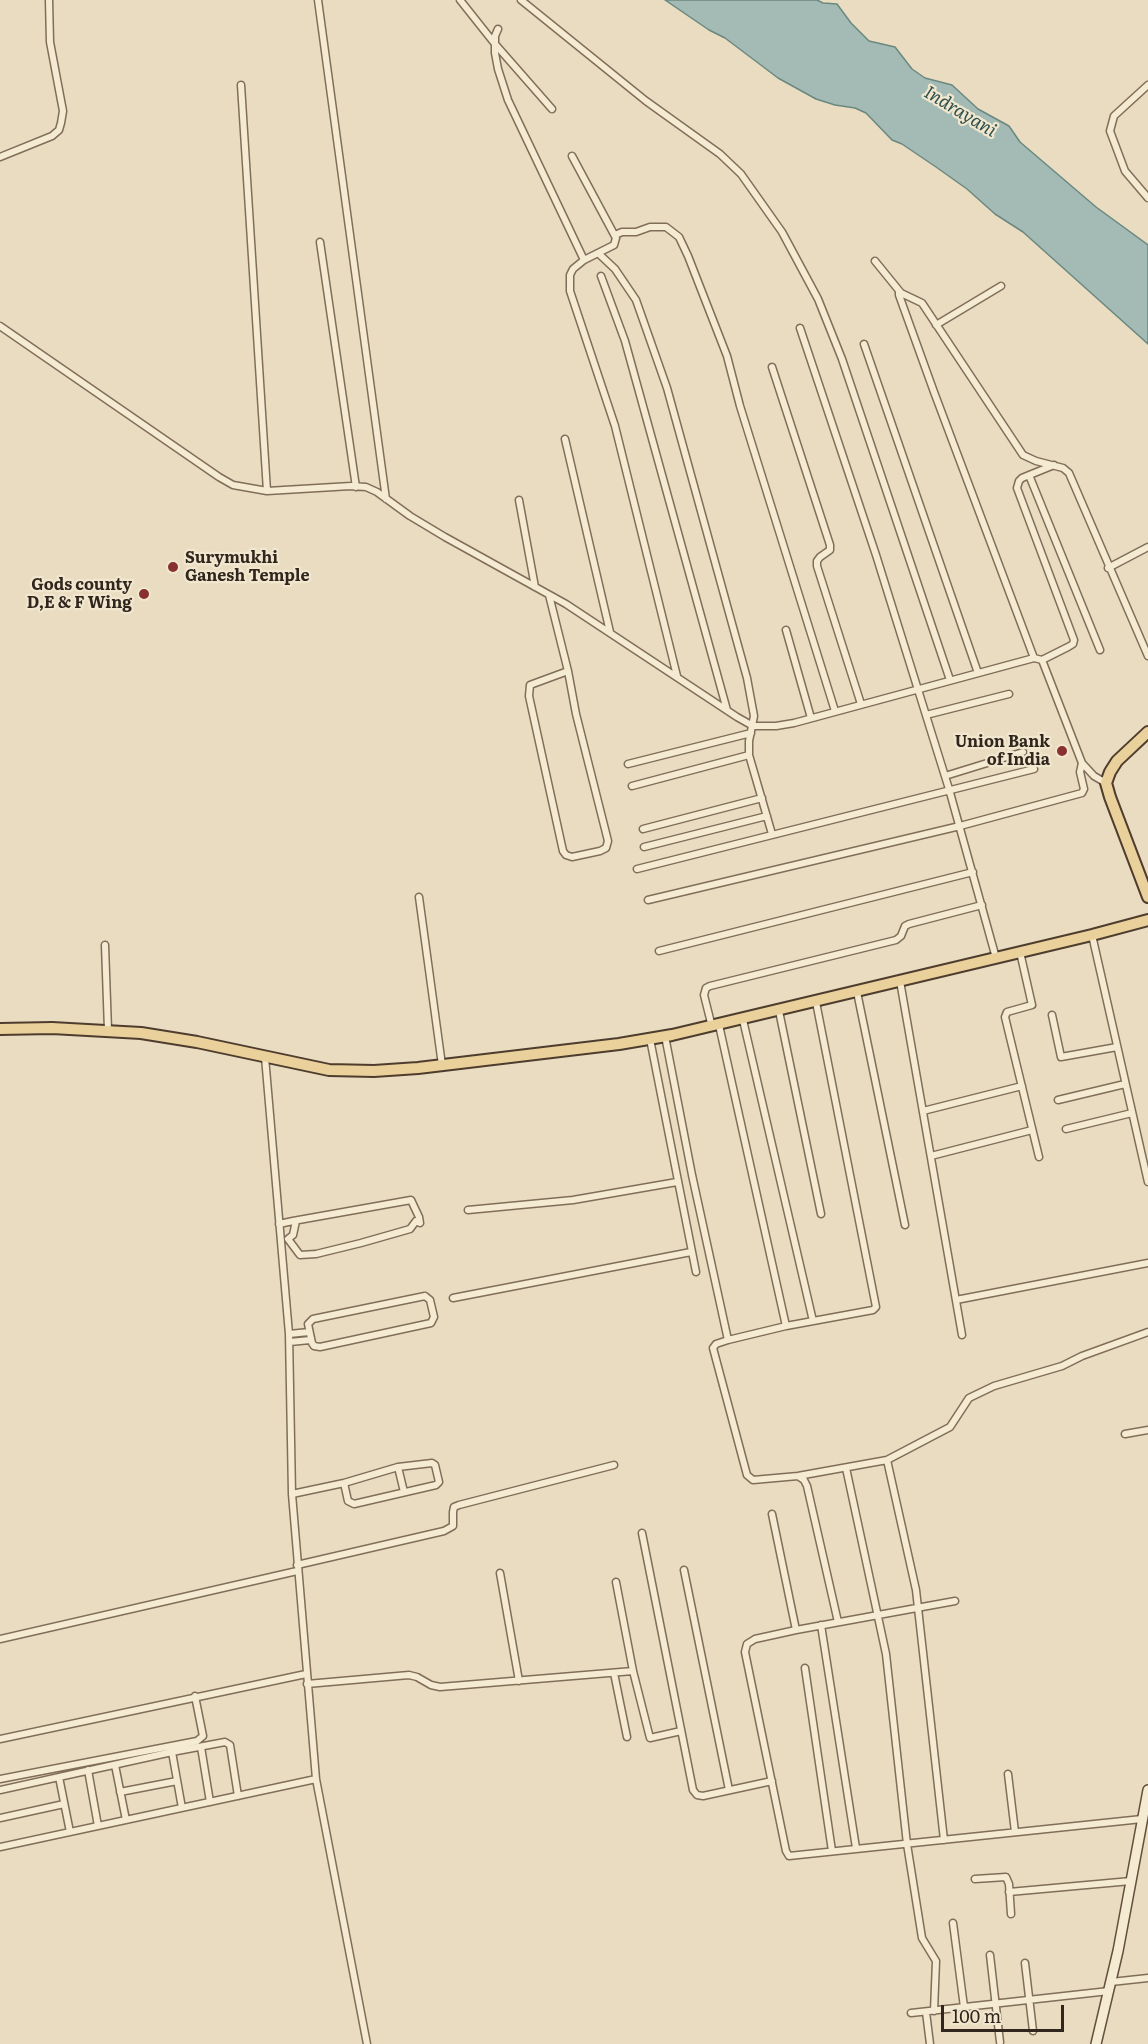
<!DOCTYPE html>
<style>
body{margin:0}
#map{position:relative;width:1148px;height:2044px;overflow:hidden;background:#e9dcc0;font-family:Literata,serif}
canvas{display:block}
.scale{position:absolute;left:941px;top:2005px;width:123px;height:27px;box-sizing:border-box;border:3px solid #31261d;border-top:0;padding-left:8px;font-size:18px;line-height:21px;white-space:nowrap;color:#31261d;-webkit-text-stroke:4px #f1e7cf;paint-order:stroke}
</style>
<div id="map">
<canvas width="1148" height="2044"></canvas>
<div class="scale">100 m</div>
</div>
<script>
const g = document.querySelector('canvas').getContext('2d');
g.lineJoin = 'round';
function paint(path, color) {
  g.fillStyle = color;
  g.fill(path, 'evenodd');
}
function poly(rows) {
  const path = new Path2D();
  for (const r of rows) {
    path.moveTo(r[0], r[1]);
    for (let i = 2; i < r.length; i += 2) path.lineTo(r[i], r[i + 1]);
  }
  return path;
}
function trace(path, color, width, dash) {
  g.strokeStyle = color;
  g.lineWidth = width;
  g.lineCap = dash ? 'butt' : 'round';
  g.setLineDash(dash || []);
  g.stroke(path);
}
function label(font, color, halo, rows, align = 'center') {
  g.font = font + ' Literata,serif';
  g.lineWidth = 4.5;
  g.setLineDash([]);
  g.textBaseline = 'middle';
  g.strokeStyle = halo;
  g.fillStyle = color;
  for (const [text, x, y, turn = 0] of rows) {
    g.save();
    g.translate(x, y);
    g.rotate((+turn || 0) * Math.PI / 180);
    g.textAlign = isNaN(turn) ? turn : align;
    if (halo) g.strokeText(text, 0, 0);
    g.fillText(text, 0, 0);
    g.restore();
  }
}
const water = poly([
 [665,0,817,0,823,3,837,4,851,23,869,41,895,47,912,69,925,78,952,85,978,109,1009,126,1020,142,1096,207,1148,245,1148,344,1023,232,995,214,967,189,936,167,902,144,892,140,866,113,855,108,835,105,816,99,778,78,725,38,709,30,665,0]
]);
paint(water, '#a3bbb4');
trace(water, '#6b8880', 1.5);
const minor = poly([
 [318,0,386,499],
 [460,0,495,44,552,109],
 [521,0,646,101,720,154,741,174,782,232,818,299,842,359,950,680],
 [498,29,495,36,495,53,498,69,508,100,584,260],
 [241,85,267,491],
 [1148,85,1114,116,1110,131,1125,171,1148,198],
 [572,156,616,238,614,245,584,260,573,269,570,275,570,291,615,426,677,676],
 [0,157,52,136,59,130,61,123,63,111,50,42,49,0],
 [615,235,622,232,636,232,650,227,666,227,679,237,688,256,727,356,740,406,835,711],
 [320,242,356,487],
 [598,253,615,269,636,300,667,388,747,678,754,716,749,741,749,755,772,834],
 [875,261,901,293,922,303,1023,455,1036,461,1063,468,1069,473,1148,656],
 [601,276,625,341,727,710],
 [899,291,899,295,934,392,1034,658],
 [936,325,1001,286],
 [0,326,219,477,233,485,267,491,351,486,366,487,377,492,410,516,445,537,566,604,737,717,753,726,776,726,794,723,1034,658,1042,660,1082,763,1094,776,1106,783],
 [800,328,876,555,949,789,996,958],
 [864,344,978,673],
 [772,367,830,545,830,550,820,557,817,561,817,566,861,704],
 [565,439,610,632],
 [1029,475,1100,650],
 [519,500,535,587],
 [1108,568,1148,547],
 [549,595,568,671,576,714,608,841,606,848,600,851,572,857,566,855,563,851,529,696,530,685,568,671],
 [786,630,811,718],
 [1042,660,1068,647,1073,644,1074,640,1017,488,1019,481,1022,478,1054,465],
 [926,715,1009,694],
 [628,764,751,733],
 [945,776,1023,752],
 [632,786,749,755],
 [643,829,762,798],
 [644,847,767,816],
 [637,869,1034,769],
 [419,897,442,1065],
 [648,900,960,826,1082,793,1084,789,1080,772,1082,763],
 [1092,935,1148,1182],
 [105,945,108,1030],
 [659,951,973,872],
 [1020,952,1032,1005,1007,1012,1005,1017,1039,1157],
 [900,981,962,1335],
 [857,992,905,1225],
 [816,1002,876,1307,873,1310,786,1326,728,1340,716,1344,713,1348,747,1475,753,1480,798,1476,804,1480,807,1486,838,1622],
 [779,1011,821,1214],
 [1052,1015,1061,1057,1117,1047],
 [743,1020,813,1321],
 [719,1025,786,1326],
 [712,1027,704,995,706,988,710,986,896,940,901,936,905,926,909,924,982,905],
 [665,1036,692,1175,728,1340],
 [650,1039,696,1272],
 [265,1057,289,1334,292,1494,316,1779,367,2044],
 [1058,1100,1125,1084],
 [923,1111,1022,1086],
 [1066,1129,1132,1113],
 [931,1156,1032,1130],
 [468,1210,573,1200,677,1182],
 [279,1224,293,1221,411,1200,419,1217,420,1223,416,1221,410,1229,361,1243,316,1254,300,1255,288,1239,293,1235,296,1221],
 [425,1296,430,1300,434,1317,431,1323,320,1347,314,1346,312,1343,308,1324,313,1319,425,1296],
 [453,1298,691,1252],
 [956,1300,1148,1263],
 [289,1334,309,1332],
 [290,1342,310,1340],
 [1125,1434,1148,1430],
 [887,1460,916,1590,944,1840],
 [398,1467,404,1492],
 [846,1468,886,1654,907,1844,922,1938,936,1961,934,2011],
 [798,1476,887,1460,950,1427,969,1398,994,1386,1062,1366,1082,1356,1148,1332],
 [292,1494,344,1483,398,1467,432,1463,435,1465,439,1482,436,1485,354,1504,348,1501,344,1483],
 [772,1514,796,1630],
 [642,1533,693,1790,697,1795,703,1796,772,1781],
 [297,1565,444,1531,453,1526,453,1512,454,1507,459,1505,614,1465],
 [684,1570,729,1790],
 [500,1573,519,1681],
 [616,1582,633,1671,650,1738,681,1731],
 [955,1601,796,1630,755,1639,747,1644,745,1652,786,1851,789,1856,1142,1819],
 [821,1625,856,1848],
 [0,1639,297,1571],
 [805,1668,832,1851],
 [614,1673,627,1737],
 [307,1684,409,1675,417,1677,431,1685,440,1687,633,1671],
 [0,1739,306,1674],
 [201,1747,210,1802],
 [172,1752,182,1808],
 [115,1765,126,1820],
 [88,1770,98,1826],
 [1008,1774,1015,1832],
 [59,1777,70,1832],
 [0,1779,197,1741,203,1736,195,1696],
 [0,1790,172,1752,225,1742,230,1745,238,1796],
 [120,1792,177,1781],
 [0,1818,64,1804],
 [0,1847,316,1779],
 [975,1879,1006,1877,1009,1884,1011,1914],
 [1009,1892,1131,1881],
 [953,1923,964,2007],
 [990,1955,1000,2042],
 [1025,1963,1033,2031],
 [1111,1982,1148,1978],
 [926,2012,930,2044],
 [911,2013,1109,1991]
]);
const secondary = poly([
 [1096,2044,1118,1951,1148,1790]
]);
const primary = poly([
 [1148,732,1117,761,1110,772,1106,783,1110,797,1148,897],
 [0,1029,52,1028,141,1033,197,1042,329,1070,374,1071,418,1068,619,1044,672,1035,1092,935,1148,920]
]);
trace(minor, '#806e5a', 9);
trace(secondary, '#624f3d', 12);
trace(primary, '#4e3d2e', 14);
trace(minor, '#f5ead2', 6);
trace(secondary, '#f5ead2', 9);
trace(primary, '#ead09a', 10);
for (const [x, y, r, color] of [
 [173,567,6,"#893031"],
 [144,594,6,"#893031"],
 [1062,751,6,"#893031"]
]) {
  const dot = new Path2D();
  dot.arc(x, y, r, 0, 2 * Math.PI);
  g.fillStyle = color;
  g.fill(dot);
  trace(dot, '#f1e7cf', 2);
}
label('bold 16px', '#31261d', '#f1e7cf', [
 ["Surymukhi",185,558,"left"],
 ["Ganesh Temple",185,576,"left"],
 ["Gods county",132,585],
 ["D,E & F Wing",132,603],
 ["Union Bank",1050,742],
 ["of India",1050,760]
], 'right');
label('italic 18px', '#2d504d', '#f1e7cf', [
 ["Indrayani",960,112,31]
]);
</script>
